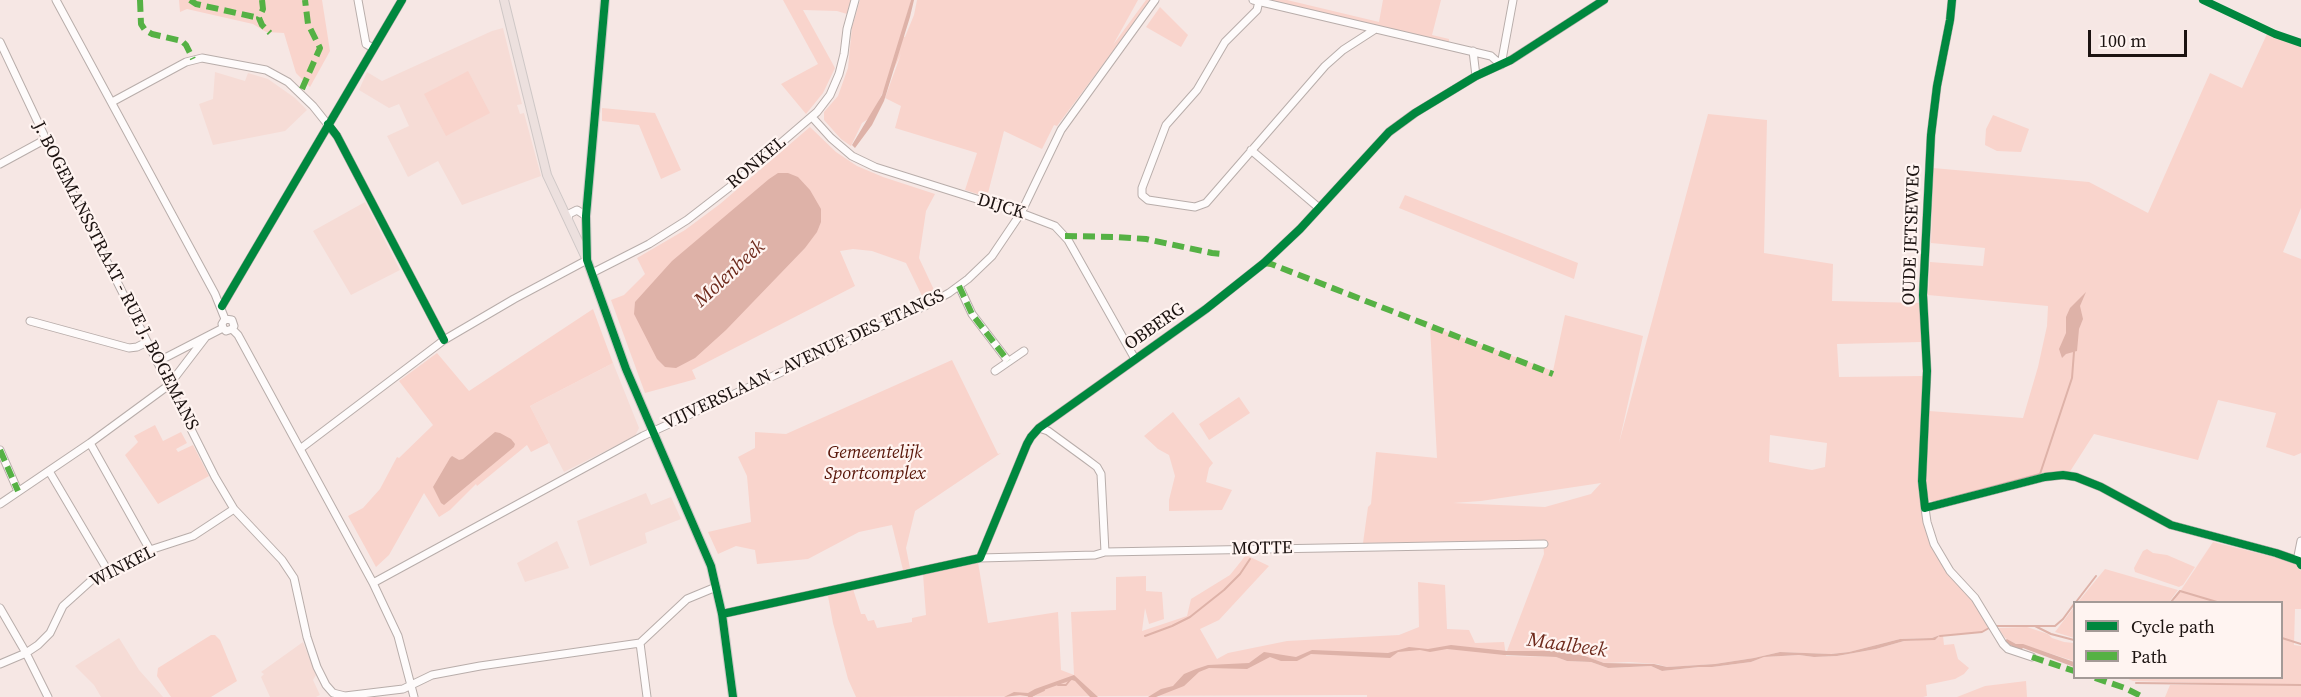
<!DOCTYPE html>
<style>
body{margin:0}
#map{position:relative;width:2301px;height:697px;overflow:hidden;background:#f6e7e4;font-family:"Source Serif 4",serif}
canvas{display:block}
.legend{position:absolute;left:2073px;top:601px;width:210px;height:78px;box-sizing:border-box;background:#fff4f1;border:2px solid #a49a97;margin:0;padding:8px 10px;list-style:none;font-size:18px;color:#1c1311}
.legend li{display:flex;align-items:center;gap:12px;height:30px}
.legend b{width:30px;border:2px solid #a49a97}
.scale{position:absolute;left:2088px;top:30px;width:99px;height:27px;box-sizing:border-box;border:3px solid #1c1311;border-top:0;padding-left:8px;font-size:18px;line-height:21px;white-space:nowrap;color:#1c1311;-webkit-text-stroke:4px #fff4f1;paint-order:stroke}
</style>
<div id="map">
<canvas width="2301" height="697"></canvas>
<ul class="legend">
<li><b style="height:8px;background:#00873e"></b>Cycle path</li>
<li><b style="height:8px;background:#55b144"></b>Path</li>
</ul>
<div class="scale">100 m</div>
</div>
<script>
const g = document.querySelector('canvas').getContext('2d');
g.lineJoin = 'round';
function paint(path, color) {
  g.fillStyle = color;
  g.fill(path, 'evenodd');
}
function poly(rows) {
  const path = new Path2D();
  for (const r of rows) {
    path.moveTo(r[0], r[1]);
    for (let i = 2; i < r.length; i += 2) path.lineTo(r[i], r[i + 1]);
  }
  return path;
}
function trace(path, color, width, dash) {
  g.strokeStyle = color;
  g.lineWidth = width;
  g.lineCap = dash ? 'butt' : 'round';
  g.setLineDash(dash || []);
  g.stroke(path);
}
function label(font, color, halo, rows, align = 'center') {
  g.font = font + ' "Source Serif 4",serif';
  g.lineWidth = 4.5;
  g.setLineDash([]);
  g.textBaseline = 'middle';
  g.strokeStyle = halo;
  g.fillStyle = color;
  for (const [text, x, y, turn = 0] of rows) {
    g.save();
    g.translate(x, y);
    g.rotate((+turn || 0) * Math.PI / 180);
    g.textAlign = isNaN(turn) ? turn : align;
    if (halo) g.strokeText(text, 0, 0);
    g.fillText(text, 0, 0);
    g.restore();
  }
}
paint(poly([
 [503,28,522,104,517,105,520,114,524,113,541,176,462,205,438,161,408,177,387,136,409,126,399,104,389,108,359,90,367,72,382,81,492,31],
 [215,72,245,81,248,73,268,79,295,98,307,110,285,131,213,145,199,104,213,99],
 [365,202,400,270,351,295,313,231],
 [613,363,639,428,635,436,564,472,530,406],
 [646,493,651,505,671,497,681,519,645,533,647,543,590,566,577,521],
 [557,541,569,568,525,582,517,563],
 [119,638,139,670,163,697,101,697,94,685,75,666],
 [303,642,316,675,313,680,320,695,316,697,270,697,261,677,264,674,261,672]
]), '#f6dcd6');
paint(poly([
 [179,0,322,0,330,51,310,87,296,73,284,33,266,32,253,24,187,9,180,12],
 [783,0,853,0,847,14,837,11,803,10,835,68,823,93,806,114,781,84,818,64],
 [860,0,911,0,901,36,905,37,914,15,917,0,1138,0,1113,45,1146,0,1151,0,1057,126,1054,125,1042,149,1004,131,987,197,965,190,977,153,895,128,901,106,885,98,901,54,871,117,862,123,851,146,841,139,824,120,824,112,838,96,848,68,852,27],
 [1264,0,1287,0,1379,22,1383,0,1441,0,1432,35,1449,39,1449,43],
 [1160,7,1188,35,1181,47,1146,27],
 [2267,34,2301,46,2301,208,2283,252,2301,259,2301,453,2294,456,2266,447,2276,413,2218,400,2198,460,2094,434,2069,473,2040,474,1935,502,1928,500,1925,481,1929,411,2023,418,2038,367,2047,326,2048,306,1928,295,1930,262,1983,266,1985,248,1931,243,1933,168,2089,182,2148,213,2210,73,2242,88],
 [468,71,490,113,446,136,424,94],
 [602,108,655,113,681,170,661,179,639,125,602,121],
 [1708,114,1767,120,1764,253,1833,264,1832,301,1921,303,1922,342,1837,344,1839,377,1923,376,1919,479,1924,523,1928,534,1983,616,1988,628,1982,632,1943,636,1944,645,1954,644,1958,659,1969,668,1964,674,1955,679,1926,685,1927,696,1923,697,1367,697,1367,695,856,697,848,679,833,623,828,596,853,589,861,614,865,614,868,621,874,620,877,628,912,622,912,618,926,615,923,574,978,562,988,623,1058,612,1061,670,1074,675,1071,612,1116,610,1116,577,1146,576,1146,591,1162,592,1164,619,1149,624,1145,608,1142,631,1187,616,1191,599,1230,575,1246,555,1269,566,1219,620,1200,629,1217,659,1228,653,1287,641,1399,635,1419,627,1418,582,1445,585,1447,629,1469,630,1475,643,1504,642,1506,656,1556,657,1567,661,1591,662,1608,668,1651,666,1662,671,1699,667,1712,667,1751,662,1764,657,1799,655,1814,657,1837,656,1876,649,1904,641,1936,639,1940,635,1932,638,1900,639,1849,652,1830,654,1780,652,1754,658,1715,664,1667,667,1657,664,1629,662,1604,663,1585,656,1556,651,1507,651,1544,554,1543,540,1363,543,1368,507,1371,504,1376,452,1437,458,1430,326,1553,371,1565,315,1643,336,1619,443],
 [1770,435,1827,443,1825,467,1812,470,1769,462],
 [1601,483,1591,494,1545,507,1453,503,1481,501],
 [1993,115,2029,129,2021,152,1997,151,1985,145,1986,129],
 [810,127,836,152,857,166,883,177,935,194,926,211,919,258,935,292,923,298,906,263,872,251,853,249,840,251,855,286,692,370,696,379,645,393,611,300,624,295,645,274,637,258,685,230,720,204],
 [1405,195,1578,263,1574,279,1399,208],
 [593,309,613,363,530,406,549,443,531,452,527,445,477,486,476,484,450,510,439,517,424,493,389,555,376,567,348,516,363,508,380,489,397,457,399,458,433,425,399,381,437,353,469,391],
 [952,360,998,454,1001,453,915,511,906,548,910,568,903,570,892,525,859,532,808,559,757,564,755,550,736,546,718,554,708,532,751,522,747,476,738,457,755,448,755,432,786,434],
 [1239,397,1250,413,1209,440,1199,424],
 [1173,412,1213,463,1209,468,1206,482,1232,490,1222,510,1169,511,1169,500,1175,476,1169,455,1158,449,1144,436],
 [155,425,163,441,181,432,187,443,176,449,178,452,193,445,209,476,158,504,125,455,138,442,134,436],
 [2213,542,2294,562,2301,571,2301,609,2295,609,2294,645,2301,646,2301,697,2165,697,2170,685,2276,685,2133,681,2126,678,2282,678,2282,602,2173,602],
 [2147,549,2153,553,2167,555,2195,567,2183,585,2179,587,2135,572,2134,568,2143,551],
 [2105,569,2178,590,2169,602,2078,602],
 [2074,607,2074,638,2055,632],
 [2027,627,2048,634,2052,638,2064,642,2074,643,2074,661,2020,644,2016,644,2005,638,1998,628],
 [211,635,215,635,220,640,237,681,211,697,171,697,157,676,158,668],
 [2026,681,2027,697,1957,697,1985,686]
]), '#f9d4cc');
paint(poly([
 [911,0,914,0,910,17,884,101,872,125,855,148,852,145,882,95],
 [778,173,788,173,798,177,810,190,821,209,821,222,817,232,805,248,726,330,695,358,676,368,665,367,657,359,634,314,635,302,672,261,769,179],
 [2086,292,2080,306,2083,319,2079,329,2077,351,2066,354,2062,358,2059,349,2066,333,2066,317,2070,308],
 [495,432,500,433,511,439,515,444,514,447,444,505,441,503,433,487,450,458,452,456,459,460,463,459],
 [1940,635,1935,640,1904,641,1876,649,1837,656,1814,657,1799,655,1764,657,1751,662,1712,667,1699,667,1662,671,1651,666,1608,668,1591,662,1567,661,1556,657,1504,655,1447,649,1430,652,1420,650,1398,652,1390,658,1311,654,1297,661,1281,661,1270,657,1247,669,1209,668,1199,672,1184,686,1156,697,1148,697,1161,689,1173,686,1184,674,1196,669,1208,665,1249,663,1264,652,1296,657,1312,650,1388,653,1409,647,1428,649,1451,645,1507,651,1556,651,1585,656,1604,663,1654,664,1667,667,1715,664,1754,658,1780,652,1831,654,1849,652,1900,639,1932,638],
 [2007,639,2016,644,2023,644,2074,662,2074,667,2023,648,2021,650,2015,648,2004,641],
 [1074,675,1098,697,1090,697,1075,681,1072,680,1041,691,1032,697,1020,695,1004,697,1014,692,1028,693,1035,689]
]), '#deb2a8');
trace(poly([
 [1935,502,2040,474,2072,378,2074,352],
 [2076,602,2096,576],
 [2171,602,2180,591,2217,602],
 [1993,626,2055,626,2063,619,2074,604],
 [2035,626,2051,634,2074,640],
 [1145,636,1172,626,1190,617,1224,590,1240,574,1250,559],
 [1940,636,1982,632,1989,628],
 [2282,638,2301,644],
 [2136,683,2301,685],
 [1058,685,1066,685,1070,680],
 [1029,697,1044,690]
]), '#deb2a8', 2);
const minor = poly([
 [56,0,215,294,225,319,222,324,223,328,226,331,232,329,238,335,373,583,398,636,414,697],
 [358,0,366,44,373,48],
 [1253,0,1491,56,1501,65],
 [1952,0,1950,20,1937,86,1931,135,1923,295,1927,371,1922,481,1925,508,1927,522,1934,544,1950,571,1975,598,2003,644,2008,649,2032,657],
 [1259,1,1257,10,1225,42,1197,90,1166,125,1142,188,1142,195,1148,200,1195,207,1206,203,1325,66,1343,50,1374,30],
 [0,42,52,152,215,477,234,509,282,560,294,578,307,637,317,667,326,685,333,693,345,696,403,689,432,675,480,666,640,643,687,599,716,587],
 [1473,51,1476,76],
 [1501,65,1513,0],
 [112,102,186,62,202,58,266,70,288,82,313,106,337,136,444,340],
 [812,117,831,138,852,156,875,167,1021,213,1055,226,1068,240,1135,359],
 [1251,150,1319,208],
 [0,164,46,139],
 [568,219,569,214,577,210,586,216],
 [592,273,649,244,687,220,731,186,817,112,830,95,839,74,844,54,847,29,855,0],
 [959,286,972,314,1008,361],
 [222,306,402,0],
 [225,319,232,320,234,326,232,329],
 [30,321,129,348,137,347,147,342],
 [157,362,223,328],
 [995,371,1024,351],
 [1039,428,1048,431,1085,458,1097,467,1101,474,1105,552],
 [90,443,150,550],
 [300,449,444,340,514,299,587,260],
 [0,450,18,491],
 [49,471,108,571],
 [0,504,90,443,169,385,205,338],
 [1925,508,2045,477,2063,475,2076,477,2101,487,2171,525,2276,553,2299,561],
 [980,558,1095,555,1105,552,1544,544],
 [2301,564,2298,556,2301,541],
 [373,583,643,436,925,306,949,293,968,279,992,256,1021,213,1061,130,1155,0],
 [0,608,26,653,48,697],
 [722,614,980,558,1027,444,1031,437,1039,428,1206,309,1264,263,1300,229,1389,132,1415,113,1476,76,1511,60,1604,0],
 [640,643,647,697],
 [0,664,26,653,38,645,50,633,63,606,94,578,150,550,193,536,234,509]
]);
const major = poly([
 [504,0,547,175,585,256],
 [605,0,586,216,587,260,626,369,711,566,722,614,733,697]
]);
trace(minor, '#b8adaa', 9);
trace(major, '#cec7c6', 10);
trace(minor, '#fefbfb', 7);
trace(major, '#ece0de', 8);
trace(poly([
 [140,0,141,24,145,30,152,34,182,41,186,45,193,59],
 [190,0,196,4,259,18],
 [262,0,263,9,259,18,262,25,270,33],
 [302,89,320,48,308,24,305,0],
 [1065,236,1117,237,1146,239,1212,253,1221,254,1221,252],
 [1264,263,1271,264,1553,374],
 [959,286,972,314,1008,361],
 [0,450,18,491],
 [2032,657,2074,671],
 [2095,678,2125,688,2143,697]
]), '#55b144', 6, [12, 6]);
trace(poly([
 [605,0,586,216,587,260,626,369,711,566,722,614,733,697],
 [1952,0,1950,20,1937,86,1931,135,1923,295,1927,371,1922,481,1925,508,2045,477,2063,475,2076,477,2101,487,2171,525,2276,553,2299,561,2301,565],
 [2203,0,2275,34,2301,43],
 [328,124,337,136,444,340],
 [222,306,402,0],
 [722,614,980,558,1027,444,1031,437,1039,428,1206,309,1264,263,1300,229,1389,132,1415,113,1476,76,1511,60,1604,0]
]), '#00873e', 8);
label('18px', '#1c1311', '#fff4f1', [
 ["RONKEL",757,163,-40],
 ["DIJCK",1001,207,17],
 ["OUDE JETSEWEG",1912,235,-88],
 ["J. BOGEMANSSTRAAT - RUE J. BOGEMANS",115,276,63],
 ["OBBERG",1155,327,-35],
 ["VIJVERSLAAN - AVENUE DES ETANGS",804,360,-25],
 ["MOTTE",1262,549,-1],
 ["WINKEL",123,567,-27]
]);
label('italic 18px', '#571407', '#fff4f1', [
 ["Gemeentelijk",875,453],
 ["Sportcomplex",875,474]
]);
label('italic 20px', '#6e2a1c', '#fff4f1', [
 ["Molenbeek",730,274,-43],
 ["Maalbeek",1567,646,8]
]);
</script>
